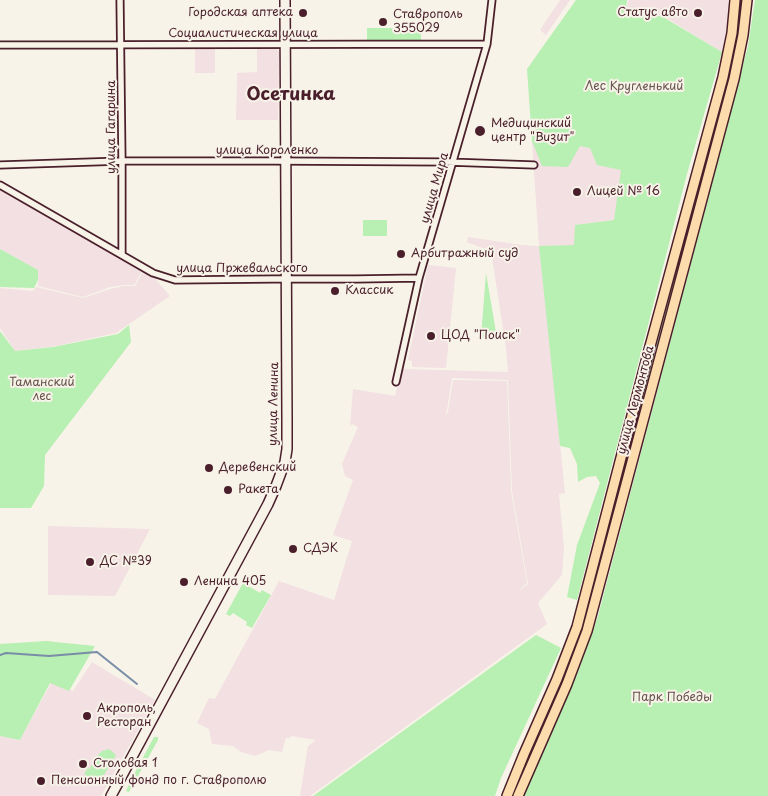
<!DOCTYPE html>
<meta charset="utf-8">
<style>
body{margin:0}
canvas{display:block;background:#f7f3e8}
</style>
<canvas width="768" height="796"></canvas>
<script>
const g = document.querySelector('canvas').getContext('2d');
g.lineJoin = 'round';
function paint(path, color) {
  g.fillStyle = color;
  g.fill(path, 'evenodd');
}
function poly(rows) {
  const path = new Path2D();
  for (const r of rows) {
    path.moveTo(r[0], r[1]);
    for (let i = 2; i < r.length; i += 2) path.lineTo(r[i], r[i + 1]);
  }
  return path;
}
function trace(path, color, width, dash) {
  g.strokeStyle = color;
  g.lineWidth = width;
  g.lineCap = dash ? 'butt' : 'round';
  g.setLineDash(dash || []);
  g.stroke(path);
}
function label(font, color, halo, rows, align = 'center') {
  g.font = font + ' "Playpen Sans",sans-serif';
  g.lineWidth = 4;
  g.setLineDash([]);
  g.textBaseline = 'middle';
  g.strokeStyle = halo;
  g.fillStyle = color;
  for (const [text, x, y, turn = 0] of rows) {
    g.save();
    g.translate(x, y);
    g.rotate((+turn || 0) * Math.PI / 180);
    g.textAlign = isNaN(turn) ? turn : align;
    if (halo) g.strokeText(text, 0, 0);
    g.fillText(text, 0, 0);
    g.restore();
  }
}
paint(poly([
 [560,0,570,0,546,35,540,30],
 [628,0,728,0,727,26,722,52,663,16,627,8],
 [257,47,273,48,277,49,279,52,278,120,236,120,237,73,257,72],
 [195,48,215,49,215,73,195,73],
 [572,131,629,143,614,220,575,225,575,245,540,246,565,493,559,494,564,548,562,575,538,603,547,624,310,796,300,796,308,746,316,740,291,736,290,738,286,738,282,752,269,750,256,756,241,752,233,746,212,744,209,729,197,723,209,698,215,699,279,581,334,600,352,541,333,535,353,480,345,476,342,464,358,427,352,424,350,427,353,389,395,396,402,369,508,372,506,348,491,251,467,242,468,237,521,245,539,246,532,141],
 [452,378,508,380,512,491,528,584,517,592,527,583,511,491,507,381,453,380,448,412,446,416],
 [0,189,121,256,143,270,134,285,124,285,110,287,83,297,38,286,38,270,0,249],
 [428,265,456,268,446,368,412,367,412,361,408,360],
 [144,270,152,275,170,296,116,333,56,346,15,351,0,328,0,288,33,291,36,287,83,298,110,289,124,286,135,286],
 [48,526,150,529,115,596,48,595],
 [92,662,155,700,101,796,0,796,0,736,20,740,51,683,73,691]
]), '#f2e0e2');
paint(poly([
 [576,0,627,0,626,9,663,17,722,52,687,174,577,600,567,597,577,545,600,483,596,476,587,477,578,482,577,464,570,448,560,446,539,246,574,245,575,225,614,220,621,170,597,165,590,148,580,146,568,167,542,166,532,141,527,69],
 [739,0,742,0,742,16,739,34,730,79,658,349,657,349,656,346,732,55,739,16],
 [755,0,768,0,768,796,522,796,580,666,598,616,748,46],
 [367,28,421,28,421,40,367,40],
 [363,220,387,220,387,236,363,236],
 [0,249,38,270,38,280,34,288,0,287],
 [486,273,497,338,481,337],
 [129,325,131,342,45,455,44,486,31,508,0,508,0,331,15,351,53,347,118,334],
 [654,353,656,354,584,628,583,628,581,627],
 [243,583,260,593,262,590,271,595,252,628,246,625,247,622,233,613,230,616,226,614],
 [536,635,561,648,501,778,495,796,313,796],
 [578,635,581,636,564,682,514,794,513,793,519,775,561,681],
 [46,641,95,646,69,691,50,683,20,740,0,736,0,644],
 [154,737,158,737,158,740,129,792,126,791,131,780],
 [109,749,116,755,99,783,96,785,92,784,91,782,91,778,94,771,90,778,84,774,88,768,92,770,90,768,96,757,102,751]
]), '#b8efb2');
trace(poly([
 [0,655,6,653,49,656,97,652,137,684]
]), '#798da7', 2);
const street = poly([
 [120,0,122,161,122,254],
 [0,45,487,44],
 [0,165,122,161,273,161,448,162,534,165],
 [0,185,153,273,175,280,273,279,356,279,419,278],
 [396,382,419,278,487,44,492,0]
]);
const secondary = poly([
 [111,796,268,504,276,486,285,462,287,449,287,419,285,0]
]);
const primary = poly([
 [507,796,524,754,557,679,577,627,649,350,723,77,732,33,735,0],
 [518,796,567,684,587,631,734,79,743,35,747,0]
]);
trace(street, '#4a1f2b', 9);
trace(secondary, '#4a1f2b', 12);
trace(primary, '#4a1f2b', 12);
trace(street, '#f7f3e8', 5.5);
trace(secondary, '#f7f3e8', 9);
trace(primary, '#fcdcac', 9);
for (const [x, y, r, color] of [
 [303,13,5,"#4a1f2b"],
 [698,13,5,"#4a1f2b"],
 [383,22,5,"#4a1f2b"],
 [480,131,6,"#4a1f2b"],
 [577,192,5,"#4a1f2b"],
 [401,254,5,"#4a1f2b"],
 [335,291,5,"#4a1f2b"],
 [431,336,5,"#4a1f2b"],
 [209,468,5,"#4a1f2b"],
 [228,490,5,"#4a1f2b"],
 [293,549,5,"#4a1f2b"],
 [90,562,5,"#4a1f2b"],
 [184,582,5,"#4a1f2b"],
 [87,716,5,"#4a1f2b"],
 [83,764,5,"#4a1f2b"],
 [41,781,5,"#4a1f2b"]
]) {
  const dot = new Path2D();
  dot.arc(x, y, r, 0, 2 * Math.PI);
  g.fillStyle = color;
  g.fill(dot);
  trace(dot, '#f7f3e8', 2);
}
label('12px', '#4a1f2b', '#f7f3e8', [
 ["Городская аптека",293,13,"right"],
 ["Статус авто",688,13,"right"],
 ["Ставрополь",393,15],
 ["355029",393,29],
 ["Медицинский",491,124],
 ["центр \"Визит\"",491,138],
 ["Лицей № 16",587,192],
 ["Арбитражный суд",411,254],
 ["Классик",345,291],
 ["ЦОД \"Поиск\"",441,336],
 ["Деревенский",219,468],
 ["Ракета",238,490],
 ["СДЭК",303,549],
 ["ДС №39",100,562],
 ["Ленина 405",194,582],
 ["Акрополь,",97,709],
 ["Ресторан",97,723],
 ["Столовая 1",93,764],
 ["Пенсионный фонд по г. Ставрополю",51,781]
], 'left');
label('12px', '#4a1f2b', '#f7f3e8', [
 ["Социалистическая улица",243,34],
 ["улица Гагарина",112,127,-90],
 ["улица Короленко",267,151],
 ["улица Мира",435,188,-74],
 ["улица Пржевальского",242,269],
 ["улица Лермонтова",636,400,-75],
 ["улица Ленина",274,404,-89]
]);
label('12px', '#66534d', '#f7f3e8', [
 ["Лес Кругленький",634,87],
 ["Таманский",42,383],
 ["лес",42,397],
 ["Парк Победы",672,698]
]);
label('bold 18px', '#4a1f2b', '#f7f3e8', [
 ["Осетинка",291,95]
]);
</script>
